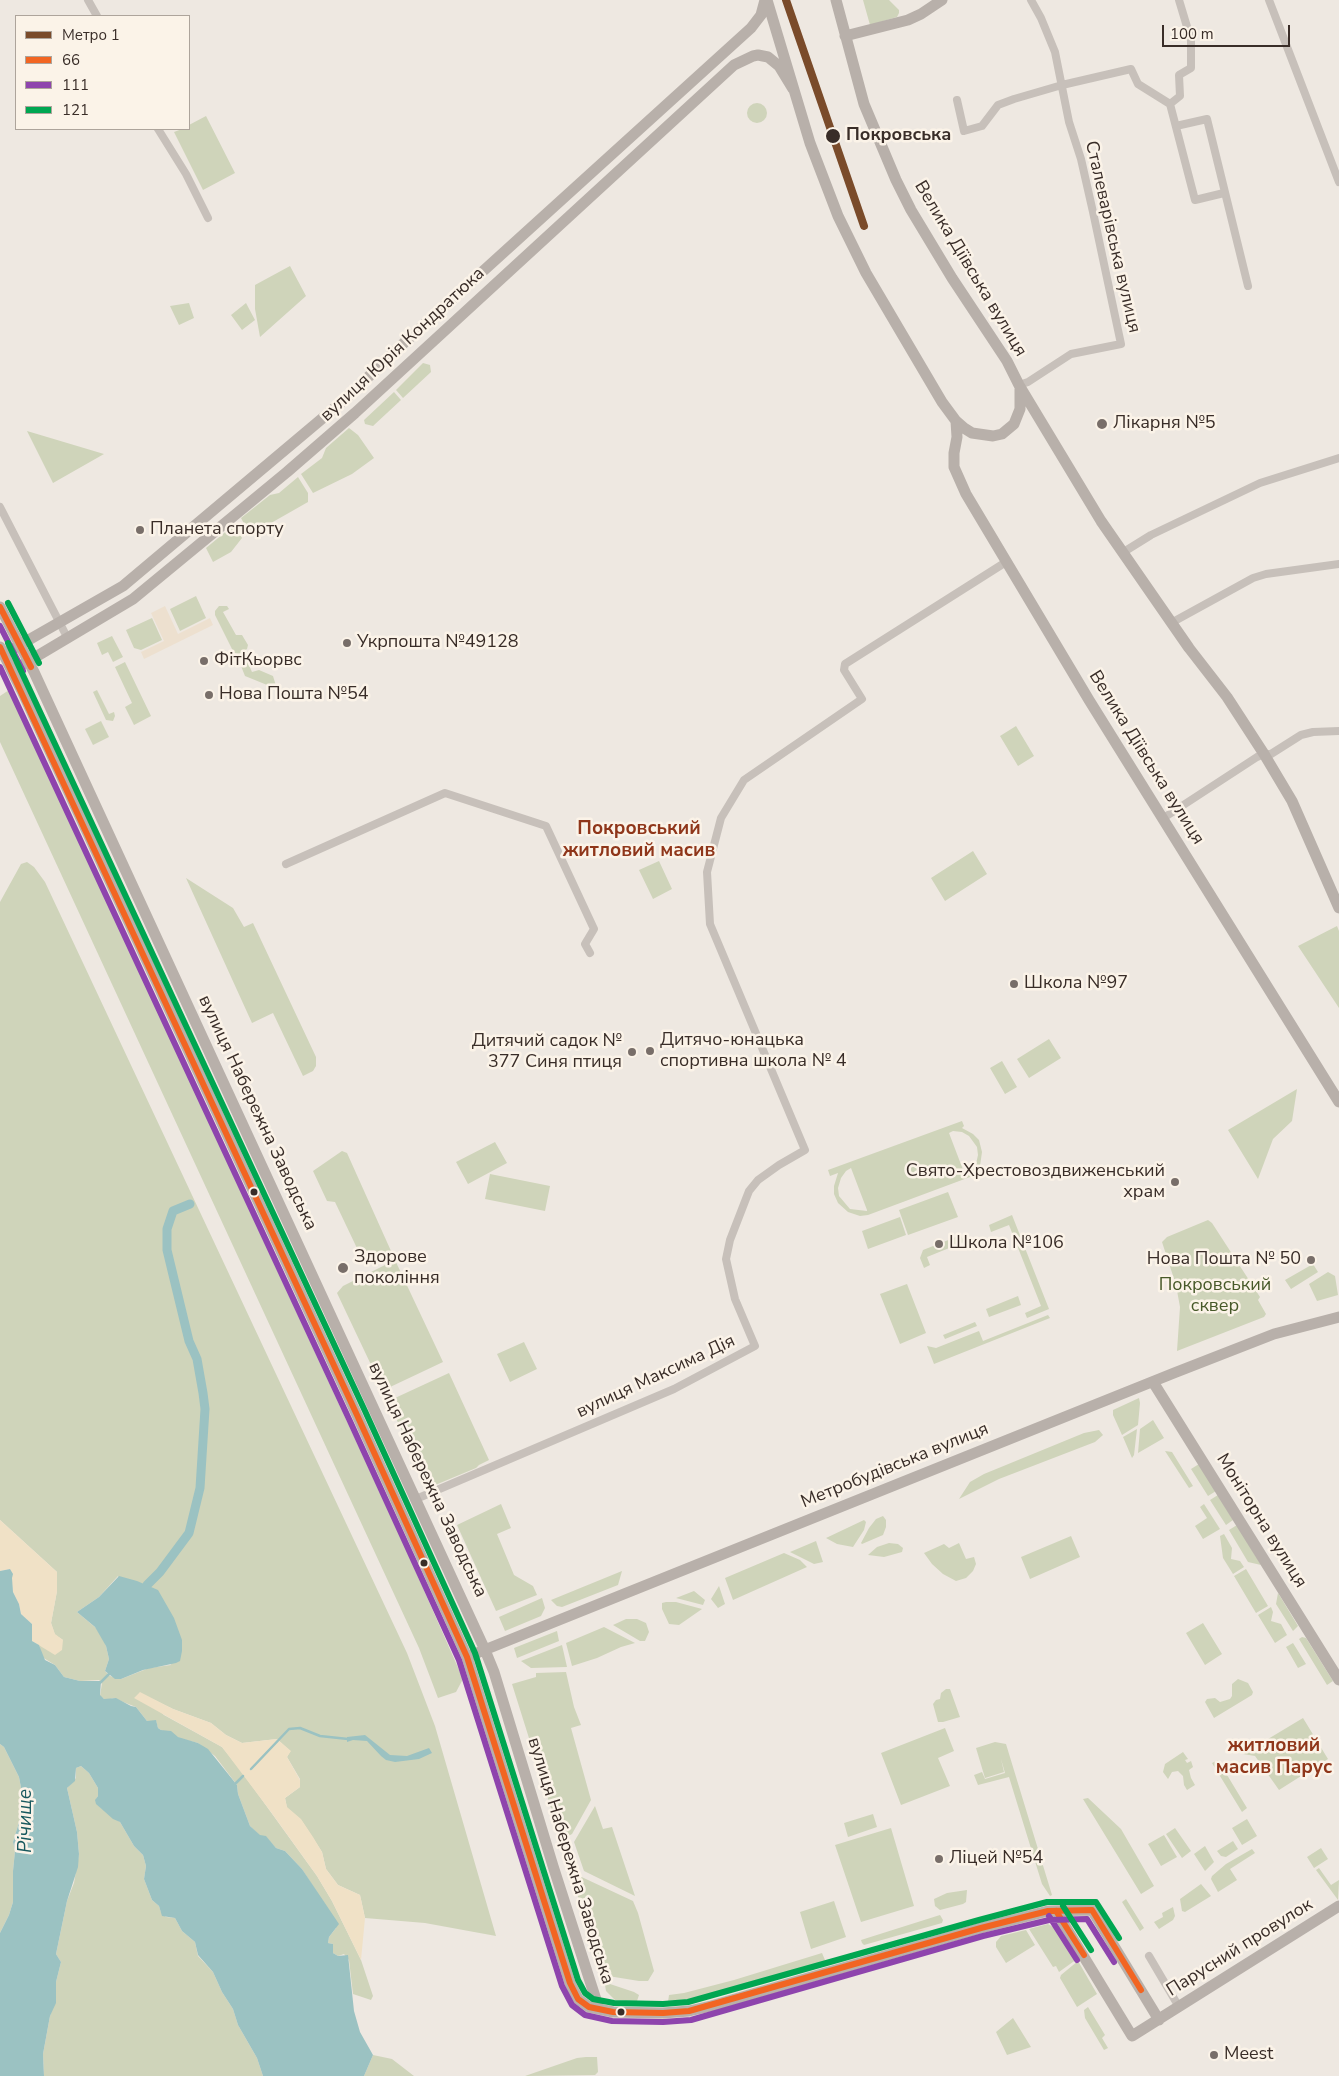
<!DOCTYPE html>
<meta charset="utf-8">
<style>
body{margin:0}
#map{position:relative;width:1339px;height:2076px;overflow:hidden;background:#eee8e1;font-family:"Nunito Sans",sans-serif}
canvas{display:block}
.legend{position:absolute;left:15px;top:15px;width:175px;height:115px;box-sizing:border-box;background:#fbf3e8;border:1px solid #ada49b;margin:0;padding:6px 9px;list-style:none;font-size:15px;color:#392d28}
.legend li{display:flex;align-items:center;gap:10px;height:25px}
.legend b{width:25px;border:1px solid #ada49b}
.scale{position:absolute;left:1162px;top:25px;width:128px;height:22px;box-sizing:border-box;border:2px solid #392d28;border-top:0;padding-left:6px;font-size:15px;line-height:18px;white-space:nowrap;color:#392d28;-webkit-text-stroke:4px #fbf3e8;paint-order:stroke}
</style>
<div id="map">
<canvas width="1339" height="2076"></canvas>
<ul class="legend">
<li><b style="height:6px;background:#7a4b2a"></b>Метро 1</li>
<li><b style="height:6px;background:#f26522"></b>66</li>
<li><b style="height:6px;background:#8e44ad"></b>111</li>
<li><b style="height:6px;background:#00a651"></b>121</li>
</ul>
<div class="scale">100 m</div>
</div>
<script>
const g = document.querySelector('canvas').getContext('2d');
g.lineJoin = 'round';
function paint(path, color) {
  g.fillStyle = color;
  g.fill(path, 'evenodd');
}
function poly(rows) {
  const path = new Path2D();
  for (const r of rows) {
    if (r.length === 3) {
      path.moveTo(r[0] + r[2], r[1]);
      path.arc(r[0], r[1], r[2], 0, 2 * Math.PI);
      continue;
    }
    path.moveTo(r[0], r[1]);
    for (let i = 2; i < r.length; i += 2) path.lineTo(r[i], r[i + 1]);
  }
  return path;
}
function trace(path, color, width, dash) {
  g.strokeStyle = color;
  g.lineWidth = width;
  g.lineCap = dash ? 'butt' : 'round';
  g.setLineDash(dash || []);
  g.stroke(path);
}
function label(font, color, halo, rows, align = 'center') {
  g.font = font + ' "Nunito Sans",sans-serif';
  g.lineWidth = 5;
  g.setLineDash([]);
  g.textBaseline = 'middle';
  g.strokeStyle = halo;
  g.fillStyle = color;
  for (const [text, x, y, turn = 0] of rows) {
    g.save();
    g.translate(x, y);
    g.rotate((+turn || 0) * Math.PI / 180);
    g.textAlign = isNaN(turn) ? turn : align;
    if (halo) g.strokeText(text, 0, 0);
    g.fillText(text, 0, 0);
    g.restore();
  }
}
paint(poly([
 [863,0,889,0,899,10,899,13,897,17,870,25],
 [757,113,10],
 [206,116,235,173,203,190,174,132,182,129,189,129,189,125],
 [290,266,306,296,260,337,255,309,255,285],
 [189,303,194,318,179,325,170,306],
 [246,303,255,320,242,330,231,315],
 [423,363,430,365,431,372,403,398,396,390],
 [394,392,401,400,373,426,365,424,364,420],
 [349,428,358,435,374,458,352,474,313,493,301,474,322,458,326,448],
 [27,431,104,454,53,483],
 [298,477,308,493,308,502,250,535,241,518,270,495,279,493],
 [235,524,242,538,231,552,213,562,206,548],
 [196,596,206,618,180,631,170,609],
 [219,606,227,606,229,609,223,612,236,635,242,635,248,645,247,649,239,654,234,653,215,615,215,611],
 [152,618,162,640,141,650,134,648,126,630],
 [112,636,123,657,113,662,108,652,102,655,97,643],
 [247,661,252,672,259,670,273,676,277,689,245,676,241,666],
 [125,662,151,716,134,725,125,707,132,703,115,667],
 [9,690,404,1545,463,1679,456,1692,438,1698,419,1648,0,742,0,696],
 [97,690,109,714,114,712,115,716,113,721,106,720,93,692],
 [101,721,109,737,93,745,85,729],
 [1016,726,1034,756,1018,766,1000,736],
 [973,851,987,874,945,901,931,878],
 [659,861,672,889,653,899,639,870],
 [27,862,34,867,45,882,407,1653,435,1726,496,1936,425,1923,365,1918,360,1895,338,1885,326,1869,322,1852,301,1820,287,1808,285,1798,300,1787,300,1779,287,1757,290,1751,277,1739,242,1743,226,1735,211,1723,173,1709,140,1693,164,1715,222,1747,239,1768,317,1876,332,1901,361,1960,373,1996,371,2000,353,1994,349,1960,344,1954,338,1956,333,1953,333,1944,328,1943,329,1937,336,1928,328,1910,302,1869,285,1851,276,1848,266,1837,260,1836,250,1826,238,1794,237,1785,215,1756,198,1743,182,1739,161,1730,158,1728,156,1721,147,1721,136,1707,113,1698,108,1700,104,1699,100,1696,102,1683,99,1680,80,1681,64,1677,55,1665,42,1657,39,1645,63,1640,55,1635,51,1623,57,1591,57,1572,0,1520,0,902,21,864],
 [118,1576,171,1665,149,1668,121,1679,110,1676,105,1671,109,1659,105,1642,96,1628,77,1612,99,1597],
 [186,878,233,908,244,927,253,923,316,1057,316,1066,313,1071,303,1076,273,1013,252,1023],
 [1337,926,1339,931,1339,1008,1298,946],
 [1049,1039,1061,1058,1029,1078,1017,1059],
 [1002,1061,1017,1087,1005,1094,990,1068],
 [1297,1089,1292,1121,1273,1139,1258,1179,1228,1130],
 [962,1121,964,1126,962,1128,973,1134,979,1140,982,1152,980,1166,970,1177,868,1215,860,1216,848,1212,838,1203,834,1194,834,1186,838,1173,830,1176,828,1170],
 [953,1131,962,1132,969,1136,977,1147,978,1155,976,1164,965,1175,949,1133],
 [851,1168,867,1210,867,1211,850,1209,839,1196,838,1188,841,1178,846,1171],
 [495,1142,507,1163,468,1184,456,1162],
 [342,1151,347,1153,391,1251,365,1265,335,1202,327,1201,313,1171],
 [490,1174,550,1186,545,1211,485,1199],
 [948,1192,958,1217,908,1235,899,1210],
 [1012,1215,1049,1309,1027,1318,1025,1313,1041,1306,1009,1225,991,1232,989,1225],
 [900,1217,906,1235,868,1249,862,1231],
 [1208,1220,1212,1223,1260,1297,1258,1300,1266,1314,1264,1317,1177,1351,1180,1307,1176,1285,1162,1242,1167,1237],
 [961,1235,964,1242,927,1257,930,1265,924,1268,920,1258,923,1250],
 [395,1260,443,1362,388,1388,382,1388,337,1293,343,1286],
 [1313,1264,1318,1272,1291,1289,1285,1280],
 [1328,1272,1335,1276,1338,1295,1317,1301,1309,1284],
 [907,1284,926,1333,900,1344,880,1294],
 [1018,1296,1021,1305,989,1317,986,1309],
 [1048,1315,1050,1318,934,1364,927,1346,936,1348,979,1331,983,1341],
 [975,1322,977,1326,945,1339,943,1335],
 [524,1342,537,1369,510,1382,497,1354],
 [449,1373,489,1460,479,1465,476,1468,428,1488,389,1403,395,1398],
 [1139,1398,1140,1403,1138,1425,1122,1435,1113,1415,1113,1410],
 [1153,1420,1164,1438,1138,1453,1140,1429],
 [1137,1429,1134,1455,1132,1458,1123,1437],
 [1099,1430,1103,1435,1095,1442,999,1479,959,1499,970,1482,984,1474,1084,1433],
 [1165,1451,1172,1452,1193,1486,1189,1488],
 [1199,1464,1216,1491,1208,1496,1191,1469],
 [1218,1495,1233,1520,1226,1525,1210,1500],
 [501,1504,511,1528,497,1534,514,1575,533,1586,537,1595,496,1611,457,1525],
 [1204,1504,1220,1529,1203,1539,1195,1526,1207,1518,1200,1507],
 [883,1516,886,1520,886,1527,883,1535,862,1544,861,1543,869,1528,876,1519],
 [864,1520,866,1522,864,1530,853,1547,837,1544,826,1538],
 [1237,1525,1261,1565,1248,1562,1229,1530],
 [1224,1534,1232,1548,1231,1559,1240,1561,1244,1567,1233,1574,1223,1558,1220,1536],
 [1071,1536,1080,1557,1030,1579,1021,1557],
 [816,1541,823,1562,814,1564,790,1552],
 [889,1543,898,1544,903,1548,902,1552,884,1557,868,1555,877,1547],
 [959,1543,966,1559,974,1557,976,1564,973,1571,966,1578,956,1581,943,1574,932,1564,924,1553,944,1544,949,1548],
 [784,1553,800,1560,807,1567,733,1600,725,1578],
 [1246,1569,1268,1606,1256,1613,1234,1576],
 [622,1571,618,1585,562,1607,557,1606,551,1600],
 [719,1586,725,1604,718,1608,711,1599],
 [694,1591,705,1600,703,1605,676,1598],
 [1278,1593,1298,1626,1293,1631,1276,1604],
 [542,1598,545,1608,541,1616,505,1631,499,1617],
 [666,1602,676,1602,702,1609,679,1625,669,1624,662,1609,662,1603],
 [1271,1607,1273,1612,1271,1621,1281,1624,1287,1635,1275,1643,1258,1615],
 [626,1619,637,1619,646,1623,649,1632,645,1641,640,1641,613,1625],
 [1203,1623,1222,1654,1205,1665,1186,1633],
 [604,1627,635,1643,621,1647,597,1658,572,1666,566,1643],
 [557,1631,559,1641,517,1658,514,1648],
 [1302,1637,1306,1638,1333,1681,1327,1685,1299,1639],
 [1293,1643,1306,1664,1298,1668,1286,1647],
 [562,1645,567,1667,531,1668,521,1661],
 [566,1672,574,1707,581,1725,571,1728,591,1800,572,1834,561,1840,512,1684,536,1677,536,1673],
 [1238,1679,1248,1683,1253,1692,1252,1695,1214,1718,1205,1702,1207,1699,1215,1698,1220,1702,1230,1699,1232,1696,1232,1684],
 [946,1689,950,1689,960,1717,943,1722,938,1722,933,1704,936,1700,940,1699,941,1693],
 [1303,1718,1328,1759,1279,1790,1255,1756,1243,1754],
 [945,1728,954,1751,938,1758,950,1786,901,1805,881,1753],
 [995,1742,1006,1744,1052,1895,1050,1896,1042,1884,1009,1777,978,1785,974,1775,982,1772,985,1779,1005,1773,1001,1759,1004,1772,985,1778,976,1748],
 [0,1744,4,1747,19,1777,23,1798,20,1819,13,1842,15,1851,13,1871,13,1902,9,1915,0,1933],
 [1183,1752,1188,1759,1185,1760,1187,1763,1191,1761,1193,1767,1189,1770,1191,1778,1195,1785,1187,1790,1184,1785,1183,1776,1178,1771,1172,1772,1168,1779,1163,1772,1165,1764],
 [1218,1760,1247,1808,1242,1812,1212,1763],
 [81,1766,89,1773,98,1788,98,1796,96,1799,100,1807,120,1822,134,1846,143,1855,146,1866,144,1879,152,1900,159,1906,161,1912,166,1917,175,1918,182,1931,195,1942,198,1956,213,1972,222,1992,233,2009,238,2025,257,2058,263,2076,44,2076,43,2054,50,2016,56,1997,56,1982,61,1962,56,1954,67,1901,74,1883,79,1854,77,1832,67,1788,76,1778,76,1768],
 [1088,1798,1121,1829,1154,1886,1141,1894,1083,1799],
 [595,1806,603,1829,612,1827,635,1896,584,1871,574,1842],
 [873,1814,877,1827,848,1837,844,1823],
 [1247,1819,1257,1836,1242,1845,1232,1828],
 [891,1828,914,1906,861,1922,835,1845],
 [1175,1828,1191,1851,1182,1858,1166,1834],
 [1164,1835,1177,1857,1161,1866,1148,1844],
 [1233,1841,1238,1849,1226,1857,1221,1856,1217,1851],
 [1205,1846,1214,1862,1205,1871,1194,1854],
 [1321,1848,1328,1859,1314,1868,1307,1857],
 [1252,1849,1255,1853,1230,1869,1237,1880,1218,1892,1211,1879,1212,1876,1226,1864],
 [1319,1868,1331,1885,1339,1880,1338,1900,1316,1870],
 [573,1873,633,1901,638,1913,654,1971,648,1981,639,1981,602,1975,571,1874],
 [1201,1884,1211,1896,1185,1912,1182,1911,1180,1899],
 [967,1890,966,1902,963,1904,940,1910,935,1906,934,1899,947,1893],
 [1126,1899,1144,1928,1140,1931,1122,1902],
 [834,1901,846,1937,811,1949,800,1912],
 [1173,1907,1175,1916,1173,1920,1159,1929,1154,1922,1163,1917,1162,1913],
 [940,1915,943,1920,942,1923,864,1945,862,1943,861,1940],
 [1048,1924,1060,1931,1077,1959,1059,1972,1056,1966,1053,1967,1029,1929],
 [1026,1930,1035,1945,1006,1963,996,1947,996,1942,1001,1936],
 [822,1953,825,1960,824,1963,704,1999,668,2002,669,1995,684,1993,734,1980],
 [1078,1961,1097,1994,1077,2007,1060,1978,1061,1975],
 [610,1984,634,1992,639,1995,637,2001,615,2000,606,1991,605,1985],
 [1088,2007,1105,2035,1102,2038,1108,2048,1104,2050,1085,2018,1084,2010],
 [1013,2018,1031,2047,1007,2055,996,2032],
 [373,2055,392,2059,414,2076,364,2076],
 [586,2057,597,2057,598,2072,595,2075,525,2076,577,2058]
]), '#cfd4ba');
paint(poly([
 [0,1520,57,1572,57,1591,51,1623,55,1634,63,1640,62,1650,55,1655,32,1641,32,1624,21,1614,19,1604,13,1592,10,1569,0,1571],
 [140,1692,173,1709,211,1723,226,1735,242,1743,277,1739,291,1751,287,1757,300,1780,300,1787,285,1798,287,1807,301,1819,313,1837,322,1852,326,1869,338,1885,360,1895,365,1918,361,1960,332,1901,317,1876,271,1812,222,1747,134,1698]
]), '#f0e1c6');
paint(poly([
 [165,606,178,634,210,618,213,625,144,659,141,652,164,641,151,613]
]), '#ede0cf');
paint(poly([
 [10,1569,13,1574,12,1578,13,1592,19,1604,21,1614,32,1624,32,1641,39,1645,45,1660,55,1665,64,1677,80,1681,101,1681,100,1695,104,1699,116,1698,131,1706,136,1707,147,1721,156,1720,158,1728,161,1730,171,1731,178,1737,198,1743,208,1749,237,1785,238,1794,250,1826,260,1835,266,1836,276,1848,285,1851,302,1869,339,1924,329,1937,328,1943,333,1944,333,1953,338,1956,348,1955,354,2011,360,2032,373,2055,364,2076,263,2076,257,2058,238,2025,233,2009,222,1992,213,1972,198,1955,195,1942,182,1931,175,1918,162,1916,159,1906,152,1900,144,1879,146,1866,143,1855,134,1846,120,1822,113,1819,96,1804,95,1800,98,1796,98,1788,89,1773,81,1766,76,1768,75,1781,67,1788,77,1832,79,1854,78,1867,67,1901,56,1954,61,1962,56,1982,56,2003,50,2016,43,2054,44,2076,0,2076,0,1933,9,1915,13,1902,13,1871,15,1851,13,1842,20,1819,23,1798,19,1777,4,1747,0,1744,0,1571],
 [119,1576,137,1581,158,1590,174,1618,182,1640,182,1651,180,1661,176,1663,143,1670,121,1679,115,1679,105,1671,109,1659,106,1646,95,1627,77,1612,99,1597],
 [365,1735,390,1755,407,1756,429,1748,432,1753,419,1759,395,1762,386,1760,381,1756,367,1741,353,1740,347,1742,347,1737]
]), '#9bc2c2');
trace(poly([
 [100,1683,110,1673],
 [251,1769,289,1729,300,1728,320,1736,348,1739],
 [236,1783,243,1776]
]), '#9bc2c2', 2.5);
trace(poly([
 [147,1585,160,1572,189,1533,200,1488,205,1409,203,1393,197,1359,189,1341,167,1250,167,1229,173,1211,190,1204]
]), '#9bc2c2', 9);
trace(poly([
 [88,0,97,16],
 [1179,0,1191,40,1191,68,1179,75,1180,96,1170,104,1195,200,1224,193],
 [1269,0,1339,182],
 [957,100,964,131,982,126,998,105,1014,99,1062,85,1131,69,1138,84,1170,104],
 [1176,126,1207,119,1248,286],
 [158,129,186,174,208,218],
 [1019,385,1028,382,1071,354,1121,344,1093,212,1081,159,1069,122,1055,52,1041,18,1031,0],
 [0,507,68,639],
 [1122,553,1151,535,1260,483,1339,458],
 [1171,623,1253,578,1266,574,1339,564],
 [1160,815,1165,817,1257,757,1264,754,1271,754,1301,735,1313,732,1339,731],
 [286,864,445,793,546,826,594,929,585,944,590,953],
 [416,1499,674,1389,755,1346,735,1299,726,1259,730,1240,749,1191,758,1180,779,1165,805,1150,710,924,707,872,721,818,744,780,862,699,844,670,845,664,1006,562],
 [1149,1956,1179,2007]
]), '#c7c0ba', 8);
trace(poly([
 [767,0,810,143,838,216,866,273,942,402,956,421,964,428,972,433,993,436,1002,434,1014,424,1020,409,1020,389],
 [836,0,864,104,896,180,911,210,952,278,1007,361,1019,385,1101,521,1189,648,1227,697,1264,754,1292,801,1339,908],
 [845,36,908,20,921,14,942,0],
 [956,421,957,437,954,453,954,467,966,494,1089,700,1339,1102],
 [0,607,34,672,75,761,485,1650,494,1672,553,1866,599,2009],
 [0,647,22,691,357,1415,467,1657,570,1983,578,1999,589,2007,613,2012,663,2013,689,2011,711,2006,981,1928,1048,1911,1092,1910,1159,2020],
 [4,654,123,586,343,401,406,341,751,28,761,15,765,0],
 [12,671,133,599,287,472,355,413,734,65,753,56,758,55,768,57,779,66,793,89],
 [1153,1382,1339,1680],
 [467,1657,1174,1373,1274,1334,1339,1317],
 [1056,1911,1132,2036,1339,1906]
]), '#b8b0aa', 11);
trace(poly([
 [0,607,31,667],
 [0,647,357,1415,467,1657,570,1983,578,1999,589,2007,613,2012,663,2013,689,2011,981,1928,1048,1911,1092,1910,1141,1990],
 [1056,1911,1084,1955]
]), '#f26522', 6);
trace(poly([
 [0,626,23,671],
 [0,667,349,1419,459,1660,562,1986,572,2005,585,2015,612,2021,663,2022,691,2020,983,1936,1049,1920,1087,1919,1114,1962],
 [1049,1916,1077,1960]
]), '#8e44ad', 6);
trace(poly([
 [8,603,39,663],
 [8,643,365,1411,475,1653,578,1980,585,1993,593,1999,614,2003,663,2004,688,2002,979,1920,1047,1902,1096,1902,1119,1938],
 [1063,1906,1091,1950]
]), '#00a651', 6);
trace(poly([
 [786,0,864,226]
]), '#7a4b2a', 8);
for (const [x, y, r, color] of [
 [833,136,8,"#392d28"],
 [1102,424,6,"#786e69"],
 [140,530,5,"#786e69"],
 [347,643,5,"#786e69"],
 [204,661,5,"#786e69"],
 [209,695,5,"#786e69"],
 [1014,984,5,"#786e69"],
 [650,1051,5,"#786e69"],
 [632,1052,5,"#786e69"],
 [1175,1182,5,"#786e69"],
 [254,1192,4.5,"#392d28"],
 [939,1244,5,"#786e69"],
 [1311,1260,5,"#786e69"],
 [343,1268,6,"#786e69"],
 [424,1563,4.5,"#392d28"],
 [939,1859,5,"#786e69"],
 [621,2012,4.5,"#392d28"],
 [1214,2055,5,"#786e69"]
]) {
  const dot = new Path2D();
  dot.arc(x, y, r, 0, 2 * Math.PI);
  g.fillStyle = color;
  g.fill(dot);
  trace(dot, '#fbf3e8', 2);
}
label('bold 18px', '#392d28', '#fbf3e8', [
 ["Покровська",846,136]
], 'left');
label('18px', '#392d28', '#fbf3e8', [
 ["Сталеварівська вулиця",1112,237,77],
 ["Велика Діївська вулиця",970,269,59],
 ["вулиця Юрія Кондратюка",403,345,-43],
 ["Велика Діївська вулиця",1146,758,58],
 ["вулиця Набережна Заводська",257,1113,65],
 ["вулиця Максима Дія",656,1377,-25],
 ["Метробудівська вулиця",895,1466,-22],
 ["вулиця Набережна Заводська",427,1480,65],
 ["Моніторна вулиця",1261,1521,58],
 ["вулиця Набережна Заводська",570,1861,73],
 ["Парусний провулок",1240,1948,-32]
]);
label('18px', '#392d28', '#fbf3e8', [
 ["Лікарня №5",1113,424],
 ["Планета спорту",150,530],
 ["Укрпошта №49128",357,643],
 ["ФiтКьорвс",214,661],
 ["Нова Пошта №54",219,695],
 ["Школа №97",1024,984],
 ["Дитячо-юнацька",660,1041],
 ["спортивна школа № 4",660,1062],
 ["Дитячий садок №",622,1042,"right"],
 ["377 Синя птиця",622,1063,"right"],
 ["Свято-Хрестовоздвиженський",1165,1172,"right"],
 ["храм",1165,1193,"right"],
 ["Школа №106",949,1244],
 ["Здорове",354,1258],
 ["покоління",354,1279],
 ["Нова Пошта № 50",1301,1260,"right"],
 ["Ліцей №54",949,1859],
 ["Meest",1224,2055]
], 'left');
label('18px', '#475929', '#fbf3e8', [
 ["Покровський",1215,1286],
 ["сквер",1215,1307]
]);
label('bold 19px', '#8f361a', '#fbf3e8', [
 ["Покровський",639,829],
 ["житловий масив",639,851],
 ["житловий",1274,1746],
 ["масив Парус",1274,1768]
]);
label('italic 19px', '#19595e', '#fbf3e8', [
 ["Річище",26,1821,-90]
]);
</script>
